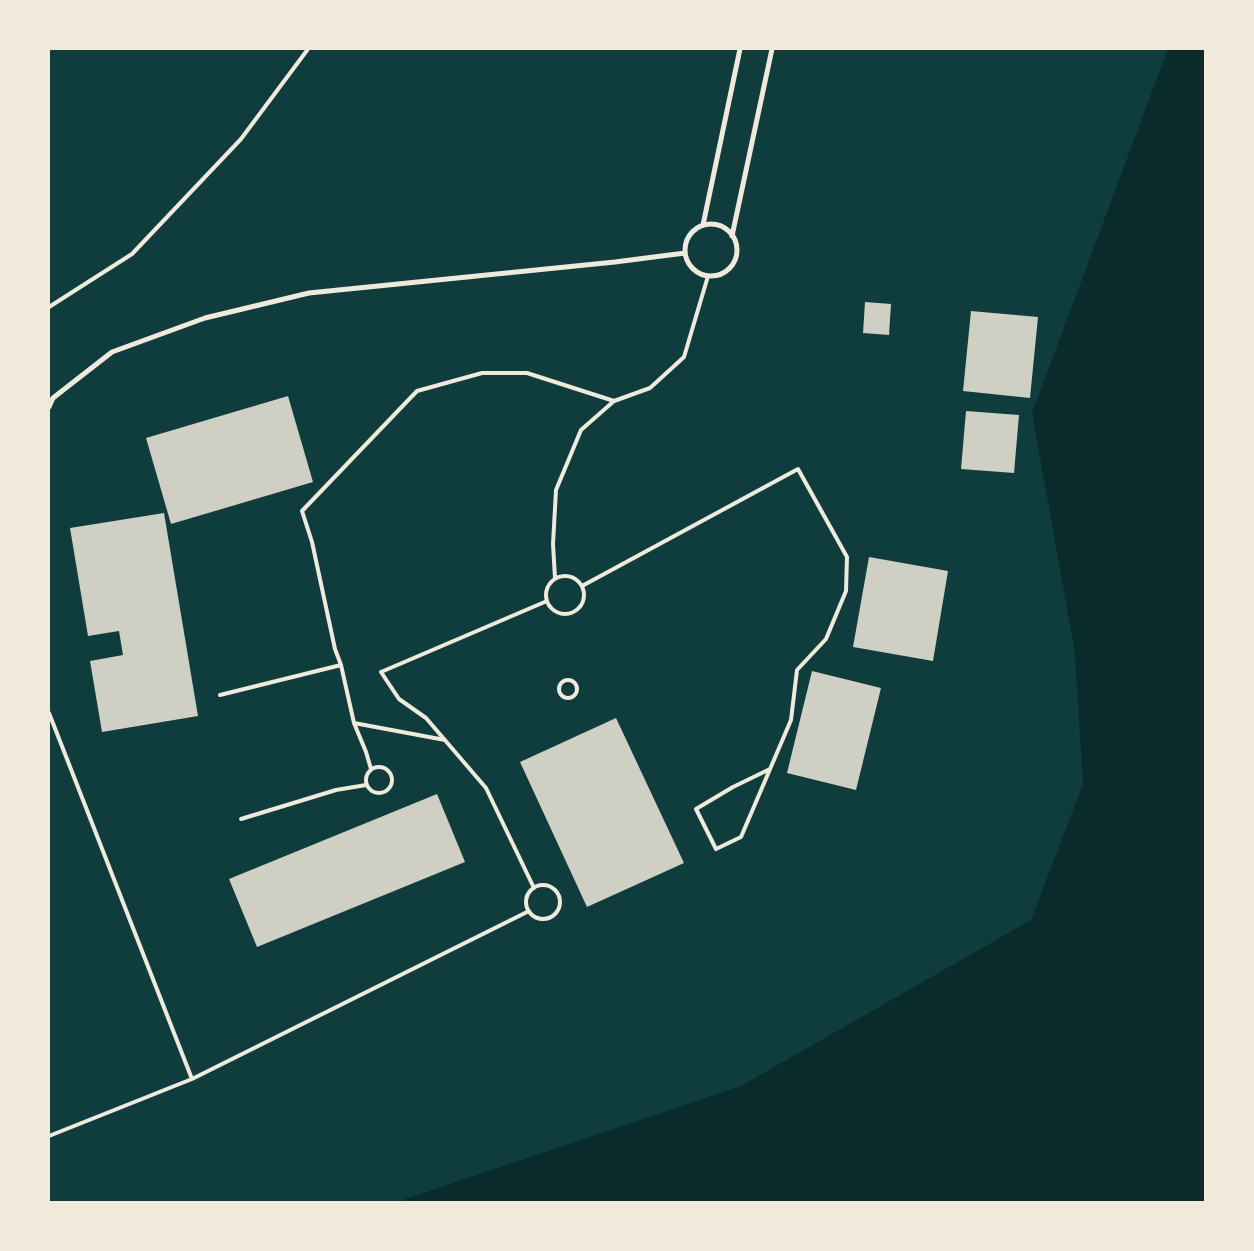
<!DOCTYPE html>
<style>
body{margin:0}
#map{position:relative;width:1254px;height:1251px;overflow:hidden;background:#0f3d3e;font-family:Manrope,sans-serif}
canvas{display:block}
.frame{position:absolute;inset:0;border:50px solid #f1e9da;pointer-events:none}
</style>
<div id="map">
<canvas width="1254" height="1251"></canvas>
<div class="frame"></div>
</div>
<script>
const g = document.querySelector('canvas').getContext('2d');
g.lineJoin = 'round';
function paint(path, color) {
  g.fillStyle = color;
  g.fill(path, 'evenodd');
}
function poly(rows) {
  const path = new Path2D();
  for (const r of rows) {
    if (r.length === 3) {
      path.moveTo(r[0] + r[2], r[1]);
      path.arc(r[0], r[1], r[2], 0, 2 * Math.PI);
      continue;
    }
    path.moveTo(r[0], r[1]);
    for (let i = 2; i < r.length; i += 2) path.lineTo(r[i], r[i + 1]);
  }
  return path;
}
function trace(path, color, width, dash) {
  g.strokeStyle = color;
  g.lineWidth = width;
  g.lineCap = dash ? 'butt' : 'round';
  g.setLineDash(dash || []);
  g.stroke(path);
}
paint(poly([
 [1168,49,1205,49,1205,1202,397,1202,741,1086,1031,920,1083,784,1075,653,1032,413]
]), '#0a2a2b');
paint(poly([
 [865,302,891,304,889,335,863,333],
 [971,311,1038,317,1030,398,963,391],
 [288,396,313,482,171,524,146,438],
 [966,411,1019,415,1014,473,961,469],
 [164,513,198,716,102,732,90,661,123,655,119,631,88,636,70,528],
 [869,557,948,571,933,661,853,647],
 [812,671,881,688,856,790,787,773],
 [616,718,684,863,587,907,520,762],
 [437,794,465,862,257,947,229,879]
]), '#cfcfc3');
trace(poly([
 [49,307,132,254,241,139,308,49],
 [565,595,19],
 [555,578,553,544,556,490,581,430,614,401,650,388,684,357,708,276],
 [582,586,798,469,847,557,846,591,826,639,797,670,791,720,741,837,716,849,696,809,733,787,770,769],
 [568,689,9],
 [220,695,341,665],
 [49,713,192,1079],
 [354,723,445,740],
 [379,780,13],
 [371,769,366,752,354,723,341,665,335,649,312,542,302,511,417,391,482,373,527,373,614,401],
 [241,819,336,790,366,785],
 [543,902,17],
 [534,888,486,788,426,718,399,699,381,672,547,601],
 [49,1136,192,1079,529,911]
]), '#f1e9da', 4);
trace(poly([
 [711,250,26],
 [703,225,740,49],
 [732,236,772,49],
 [49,407,53,398,112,352,205,318,309,293,615,262,685,253]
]), '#f1e9da', 5);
</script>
